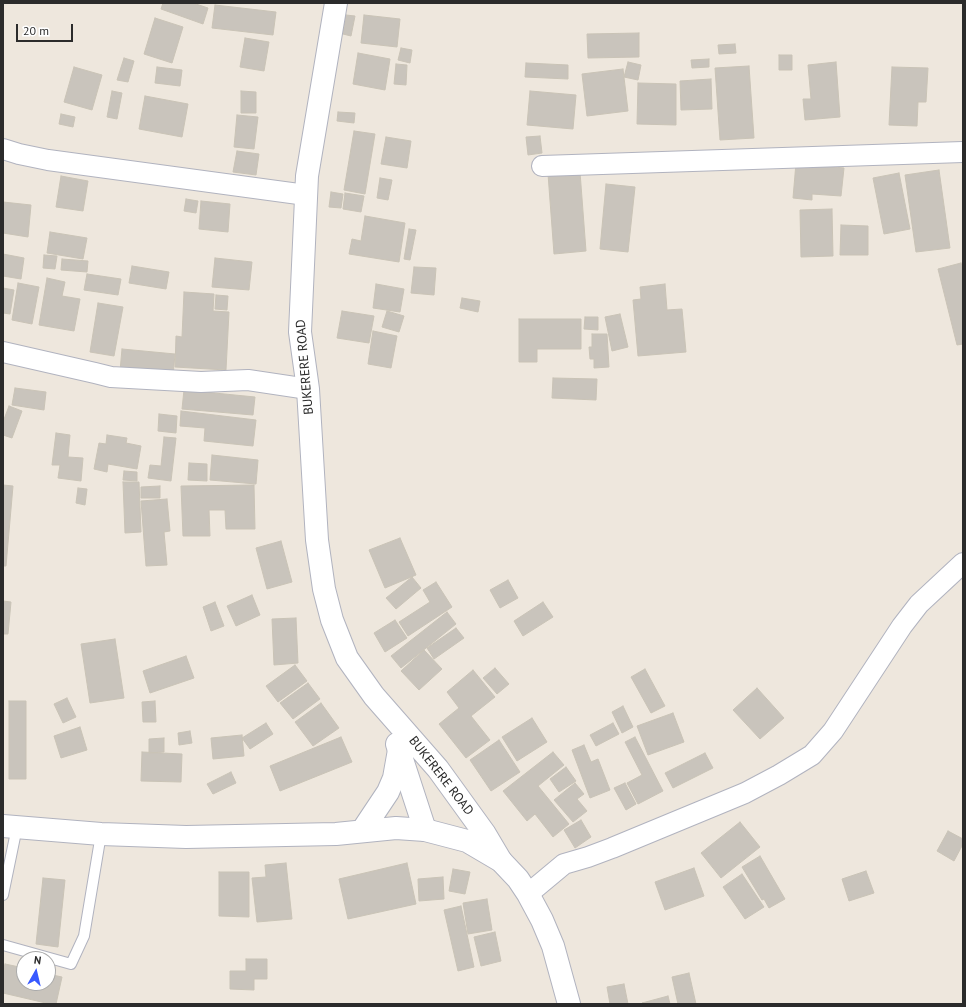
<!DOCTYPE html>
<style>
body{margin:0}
#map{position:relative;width:966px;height:1007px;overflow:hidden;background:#eee7dd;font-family:"PT Sans",sans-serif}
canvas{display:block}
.frame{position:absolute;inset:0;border:4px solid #2b2b2b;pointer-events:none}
.north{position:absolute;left:16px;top:951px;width:40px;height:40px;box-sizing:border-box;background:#fff;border:1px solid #aaa;border-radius:50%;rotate:8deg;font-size:11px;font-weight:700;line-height:16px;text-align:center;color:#2b2b2b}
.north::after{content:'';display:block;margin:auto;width:14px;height:18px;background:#3859ff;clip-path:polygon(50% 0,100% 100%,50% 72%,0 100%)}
.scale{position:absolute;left:16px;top:24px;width:57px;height:18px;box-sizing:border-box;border:2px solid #2b2b2b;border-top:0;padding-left:5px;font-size:12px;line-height:14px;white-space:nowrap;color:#2b2b2b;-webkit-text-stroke:3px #fff;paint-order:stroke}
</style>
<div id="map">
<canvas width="966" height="1007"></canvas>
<div class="frame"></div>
<div class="north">N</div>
<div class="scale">20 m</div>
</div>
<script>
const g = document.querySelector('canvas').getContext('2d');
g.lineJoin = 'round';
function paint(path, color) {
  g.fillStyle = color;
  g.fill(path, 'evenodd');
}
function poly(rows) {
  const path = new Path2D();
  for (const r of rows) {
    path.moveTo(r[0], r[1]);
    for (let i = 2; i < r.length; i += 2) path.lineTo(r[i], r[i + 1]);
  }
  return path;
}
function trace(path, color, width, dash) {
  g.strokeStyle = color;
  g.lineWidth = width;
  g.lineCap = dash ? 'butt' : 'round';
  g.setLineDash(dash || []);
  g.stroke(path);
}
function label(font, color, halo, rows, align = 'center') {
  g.font = font + ' "PT Sans",sans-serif';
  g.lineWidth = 3.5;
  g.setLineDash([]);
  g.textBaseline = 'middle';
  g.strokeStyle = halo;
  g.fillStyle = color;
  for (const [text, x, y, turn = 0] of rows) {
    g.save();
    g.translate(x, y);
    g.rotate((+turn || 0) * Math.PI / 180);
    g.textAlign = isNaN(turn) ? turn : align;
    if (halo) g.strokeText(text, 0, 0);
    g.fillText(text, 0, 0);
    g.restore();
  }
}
const building = poly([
 [163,3,193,3,208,8,203,24,161,9,163,3],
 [215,5,276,12,273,35,212,28,215,5],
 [346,15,355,16,351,36,343,34,346,15],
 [364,15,400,19,397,47,361,43,364,15],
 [155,18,183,27,172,63,144,54,155,18],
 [639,33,639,57,588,58,587,34,639,33],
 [245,38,269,42,264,71,240,67,245,38],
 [735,44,736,53,719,54,718,45,735,44],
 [401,48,412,50,410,63,398,60,401,48],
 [358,53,390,59,385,90,353,84,358,53],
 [779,55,792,55,792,70,779,70,779,55],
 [124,58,134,61,128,82,117,80,124,58],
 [709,59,709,67,692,68,691,60,709,59],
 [628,62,641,65,638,80,624,77,628,62],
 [836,62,840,117,805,120,803,99,811,99,808,65,836,62],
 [526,63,568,65,568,79,525,77,526,63],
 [396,64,407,65,406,85,394,84,396,64],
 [749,66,754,138,720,140,715,68,749,66],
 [74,67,102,75,92,110,64,102,74,67],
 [157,67,182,70,180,86,155,83,157,67],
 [892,67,928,68,926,102,918,102,917,126,889,125,892,67],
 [623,69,628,111,587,116,582,74,623,69],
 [711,79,712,109,681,110,680,81,711,79],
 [638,83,676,84,676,125,637,124,638,83],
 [112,91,122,93,117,119,107,117,112,91],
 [241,91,256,92,256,113,241,113,241,91],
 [530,91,576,95,573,129,527,125,530,91],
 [145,96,188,104,182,137,139,129,145,96],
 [338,112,355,113,354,123,337,121,338,112],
 [61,114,75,117,73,127,59,124,61,114],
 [237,115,258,117,254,149,234,147,237,115],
 [354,131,375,134,365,194,344,190,354,131],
 [540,136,542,153,528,155,526,137,540,136],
 [386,137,411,141,407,168,381,164,386,137],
 [237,151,259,154,256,175,233,172,237,151],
 [796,163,844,168,841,196,812,194,812,200,793,198,796,163],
 [939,170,950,248,916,252,905,175,939,170],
 [580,172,586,251,554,254,548,174,580,172],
 [899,173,910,229,884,234,873,178,899,173],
 [61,176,88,181,83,211,56,207,61,176],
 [380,178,392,180,388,200,377,198,380,178],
 [606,184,635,187,628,252,600,249,606,184],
 [331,192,343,194,341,208,329,207,331,192],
 [345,193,364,196,361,212,343,209,345,193],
 [186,199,198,201,196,213,184,211,186,199],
 [201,201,230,204,228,232,199,229,201,201],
 [3,202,31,205,28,237,3,233,3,202],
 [832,209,833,256,801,257,800,210,832,209],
 [365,216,405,223,399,262,349,254,352,239,361,241,365,216],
 [841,225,868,226,868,255,840,255,841,225],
 [409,229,416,230,410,260,404,259,409,229],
 [50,232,87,238,83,259,47,253,50,232],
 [3,254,24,258,21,279,3,276,3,254],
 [44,255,57,256,55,269,43,268,44,255],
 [215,258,252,262,249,290,212,287,215,258],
 [62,259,88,261,87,272,61,270,62,259],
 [961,263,963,270,963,344,957,345,938,269,961,263],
 [132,266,169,272,166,289,129,283,132,266],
 [414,267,436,268,434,295,411,293,414,267],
 [87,274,121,279,118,295,84,290,87,274],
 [47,278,65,282,62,296,80,299,74,331,39,325,47,278],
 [18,283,39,287,32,324,12,320,18,283],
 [376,284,404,289,400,312,373,308,376,284],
 [665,284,667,310,682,309,686,352,638,356,633,300,641,299,640,287,665,284],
 [3,288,14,290,10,314,3,313,3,288],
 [184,292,214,294,213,311,229,312,226,370,175,367,176,336,182,337,184,292],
 [216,295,228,296,227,310,215,309,216,295],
 [462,298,480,301,478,312,460,308,462,298],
 [98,303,123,307,114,356,90,352,98,303],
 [342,311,374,316,369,343,337,338,342,311],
 [387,311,404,316,399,332,382,327,387,311],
 [620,314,628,347,612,351,605,317,620,314],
 [585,317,598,317,598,330,584,329,585,317],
 [519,319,581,319,581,349,537,349,537,362,519,362,519,319],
 [373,331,397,336,391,368,368,364,373,331],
 [592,334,607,334,609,367,594,368,594,359,590,359,589,347,592,347,592,334],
 [122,349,175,354,173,376,120,371,122,349],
 [553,378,597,379,596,400,552,398,553,378],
 [15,388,46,392,44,410,12,405,15,388],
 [184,390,255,397,253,415,182,409,184,390],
 [9,406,22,411,12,438,3,435,3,422,9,406],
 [181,411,256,420,253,446,204,441,205,428,180,426,181,411],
 [159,414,177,416,176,433,158,431,159,414],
 [56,433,70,435,68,457,83,458,81,481,58,478,60,465,52,465,56,433],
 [107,435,127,438,126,443,141,446,137,469,108,464,107,472,94,469,99,443,106,444,107,435],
 [164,437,176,438,171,481,148,478,150,465,161,466,164,437],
 [212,455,258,460,256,484,210,480,212,455],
 [189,463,207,464,207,481,188,480,189,463],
 [124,471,137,472,137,481,123,480,124,471],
 [123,482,139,482,141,532,125,533,123,482],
 [3,485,13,486,6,566,3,566,3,485],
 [254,485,255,529,226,529,225,510,209,510,210,536,183,536,181,486,254,485],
 [160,486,160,498,141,498,141,487,160,486],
 [78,488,87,489,85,505,76,503,78,488],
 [167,499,170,531,164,532,167,565,146,566,141,501,167,499],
 [400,538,416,575,385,588,369,550,400,538],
 [281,541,292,582,267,589,256,548,281,541],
 [412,577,421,588,396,609,386,598,412,577],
 [508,580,518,598,500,608,490,590,508,580],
 [436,582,452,607,408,636,399,622,430,602,423,590,436,582],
 [252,595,260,615,236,626,227,606,252,595],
 [3,601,11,602,8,634,3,634,3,601],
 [215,602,224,626,211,631,203,607,215,602],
 [543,602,553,617,523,636,514,621,543,602],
 [447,612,456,624,401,668,391,656,447,612],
 [296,618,298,663,274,665,272,619,296,618],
 [395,620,407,638,385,652,374,633,395,620],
 [456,628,464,638,434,659,427,648,456,628],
 [115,639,124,698,90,703,81,644,115,639],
 [424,650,442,669,419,690,401,671,424,650],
 [186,656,194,678,150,693,143,671,186,656],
 [295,665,307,681,278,702,266,686,295,665],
 [495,668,509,684,497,694,483,678,495,668],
 [645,669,665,706,651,713,631,677,645,669],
 [473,670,495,697,471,716,490,740,466,758,439,724,459,708,447,692,473,670],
 [308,683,320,699,293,719,280,703,308,683],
 [757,688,784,718,760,739,733,710,757,688],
 [67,698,76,717,63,723,54,704,67,698],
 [9,701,26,701,26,779,9,779,9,701],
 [155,701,156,722,143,722,142,702,155,701],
 [321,703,339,728,313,746,295,722,321,703],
 [623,706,633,727,622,733,612,712,623,706],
 [673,713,684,742,648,755,637,726,673,713],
 [532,718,547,742,517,761,502,737,532,718],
 [266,723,273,734,250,749,242,738,266,723],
 [613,723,619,734,596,746,590,735,613,723],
 [80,727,87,750,61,758,54,736,80,727],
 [190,731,192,743,179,745,178,733,190,731],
 [242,735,244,756,213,759,211,738,242,735],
 [341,737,352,762,280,791,270,766,341,737],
 [635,737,663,791,638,804,627,783,642,775,625,742,635,737],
 [164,738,164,752,149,753,149,739,164,738],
 [499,740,520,772,491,791,470,760,499,740],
 [584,745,591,762,598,759,610,790,590,798,572,750,584,745],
 [142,752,182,754,181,782,141,781,142,752],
 [553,752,564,765,538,786,569,824,553,837,535,814,527,821,503,791,553,752],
 [705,753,713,768,673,788,665,773,705,753],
 [566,767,576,781,559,792,550,779,566,767],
 [231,772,236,783,213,794,207,784,231,772],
 [575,783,584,794,577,799,587,811,573,822,554,800,575,783],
 [625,783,636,804,626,810,614,788,625,783],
 [581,820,591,837,575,848,564,830,581,820],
 [740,822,760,847,721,878,701,853,740,822],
 [948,831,963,839,963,844,954,861,937,851,948,831],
 [760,856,785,899,769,908,764,899,762,900,742,867,760,856],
 [286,863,292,919,257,922,252,878,266,877,265,865,286,863],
 [407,863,416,904,348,919,339,879,407,863],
 [694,868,704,896,665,910,655,882,694,868],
 [453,869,470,872,465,894,449,891,453,869],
 [866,871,874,893,849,901,842,879,866,871],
 [219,872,249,872,249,917,219,916,219,872],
 [742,874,764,907,745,919,723,887,742,874],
 [443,877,444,899,419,901,418,879,443,877],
 [43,878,65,880,58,947,36,944,43,878],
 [487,899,492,930,468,934,463,903,487,899],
 [461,906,474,967,458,971,444,910,461,906],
 [495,932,501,961,481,966,474,937,495,932],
 [246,959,267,959,267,979,254,979,254,990,230,989,230,971,246,971,246,959],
 [5,964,24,968,24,983,48,983,48,974,62,977,56,1004,50,1004,3,993,3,972,5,964],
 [689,973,696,1004,678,1004,672,977,689,973],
 [624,984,628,1004,610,1004,607,987,624,984],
 [668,996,670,1004,642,1003,668,996]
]);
paint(building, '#c9c4bc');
trace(building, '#c9c3b6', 1);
const service = poly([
 [3,895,17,827],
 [3,945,71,964,84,936,101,834]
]);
const minor = poly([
 [3,149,19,154,48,160,306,195],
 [542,166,963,152],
 [3,352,95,373,111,377,201,382,248,380,308,389],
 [528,894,564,864,588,857,612,848,745,793,779,775,812,755,833,731,902,626,919,604,963,563]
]);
const tertiary = poly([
 [336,3,307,176,300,332,308,389,317,540,324,589,332,620,347,658,374,696,438,769,485,834,501,861],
 [397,744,425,830]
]);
const secondary = poly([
 [3,826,101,834,186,837,336,834,396,828,425,830,467,841,501,861,518,879,528,894,542,920,553,946,569,1004],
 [362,831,388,792,394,778,399,750]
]);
trace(service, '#b1b3bf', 12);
trace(minor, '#b1b3bf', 22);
trace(tertiary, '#b1b3bf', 24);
trace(secondary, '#b1b3bf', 24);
trace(service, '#fff', 10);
trace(minor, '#fff', 20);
trace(tertiary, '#fff', 22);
trace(secondary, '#fff', 22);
label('13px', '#2b2b2b', '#fff', [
 ["BUKERERE ROAD",305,367,-95],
 ["BUKERERE ROAD",441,776,52]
]);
</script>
